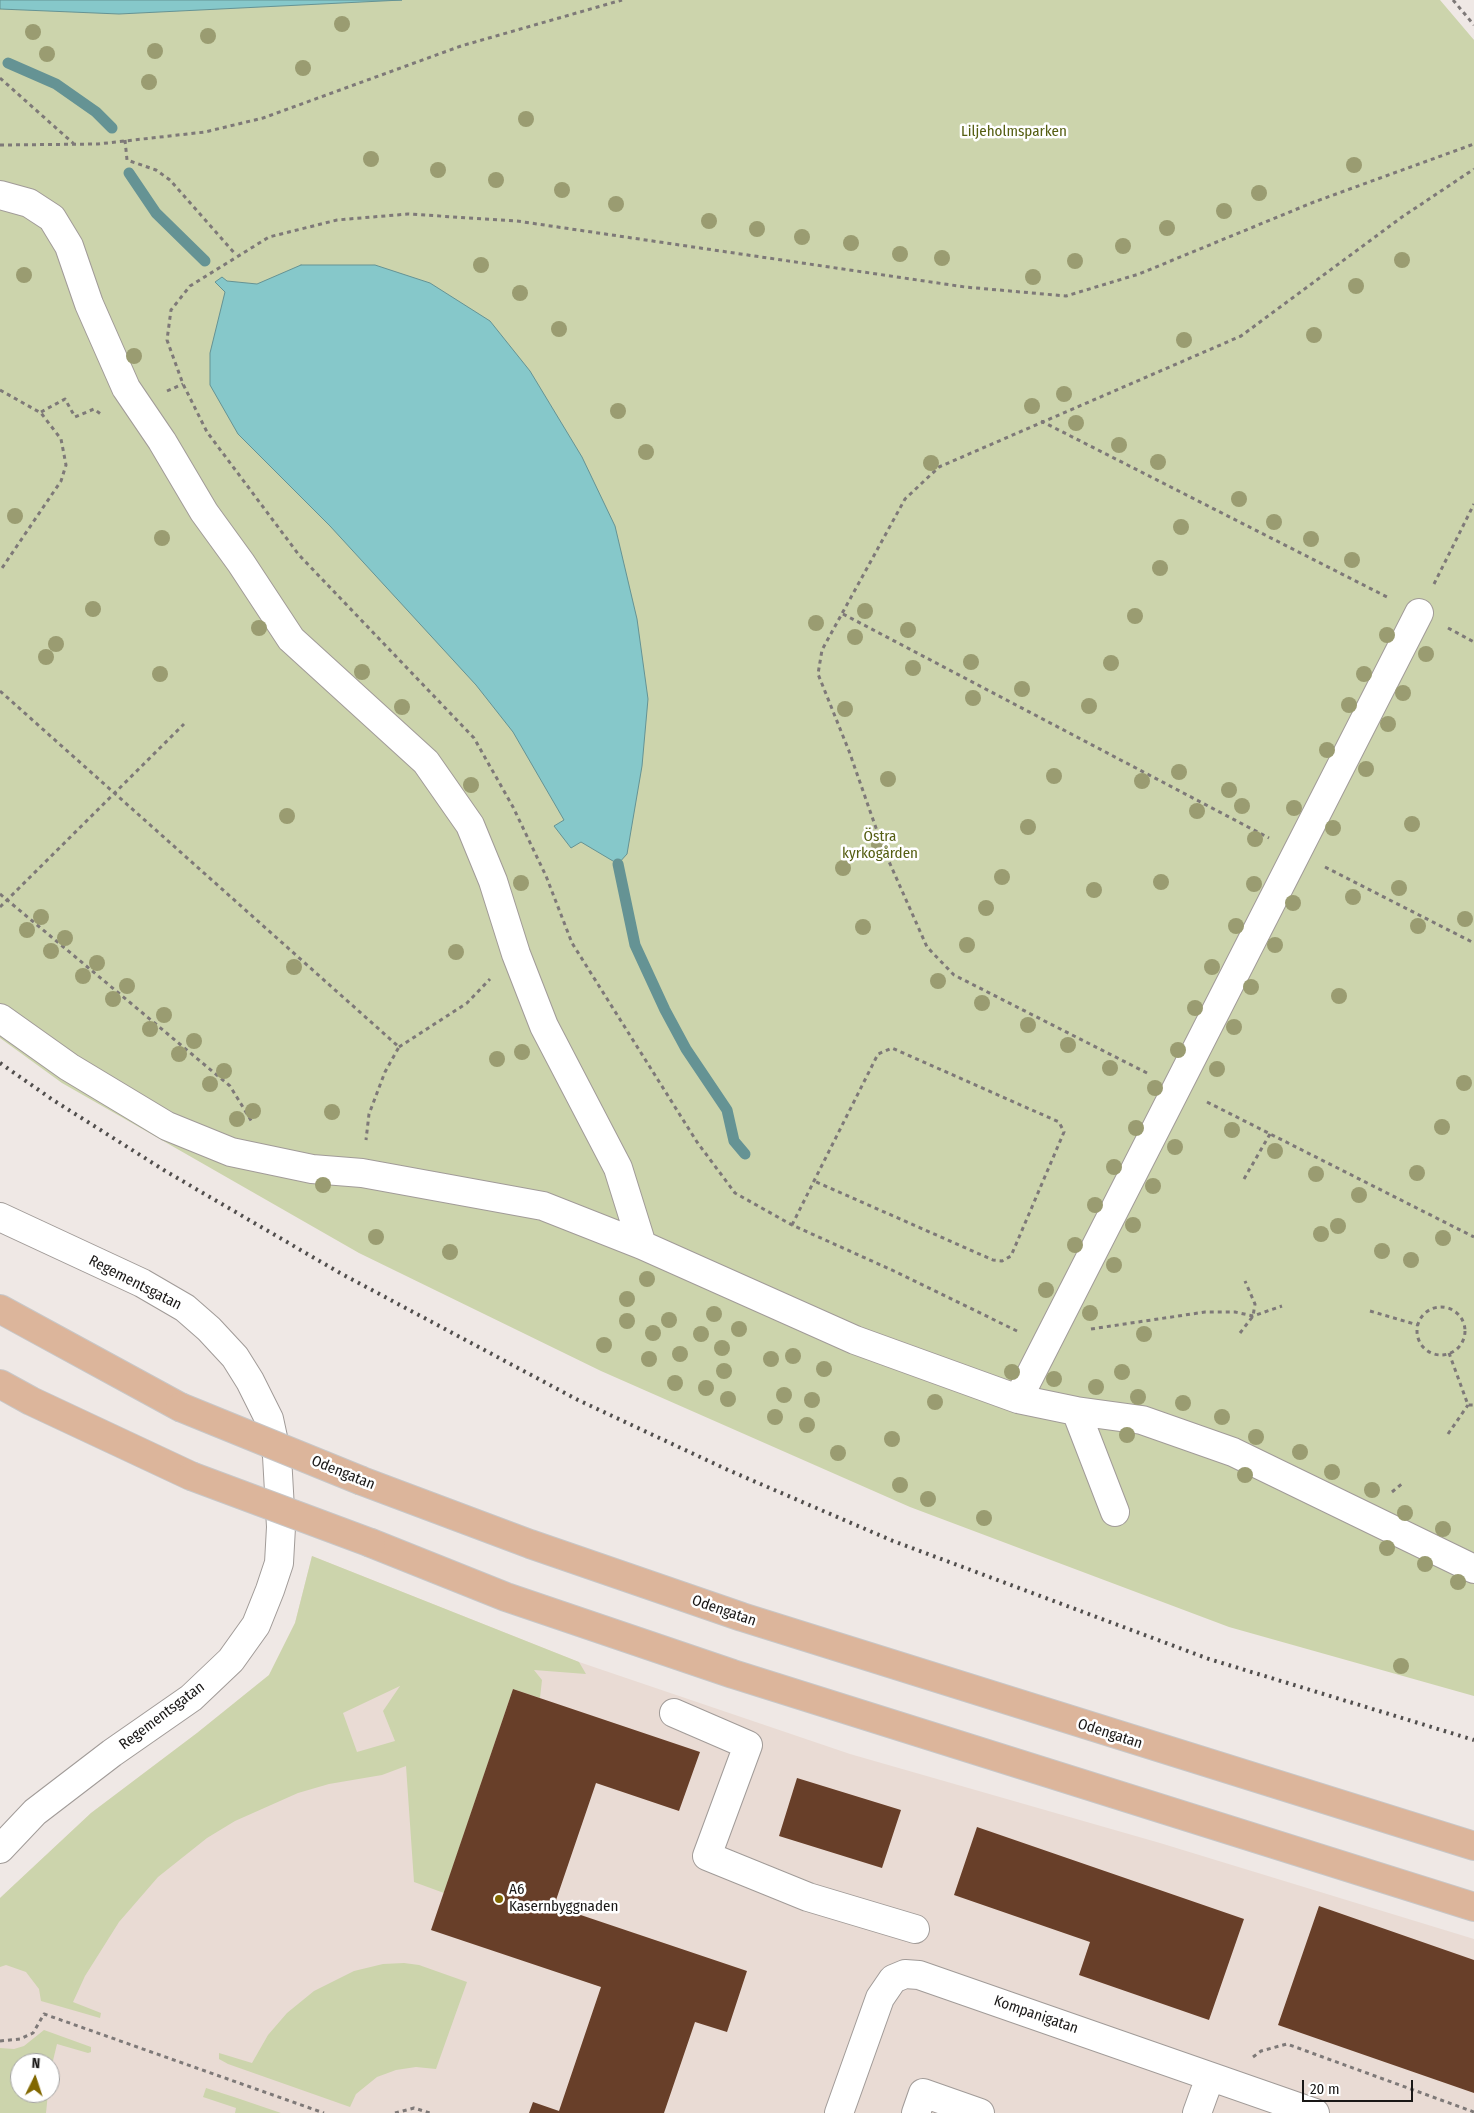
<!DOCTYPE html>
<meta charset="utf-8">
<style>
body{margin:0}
#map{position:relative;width:1474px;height:2113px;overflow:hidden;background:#efe8e5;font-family:"Fira Sans Condensed",sans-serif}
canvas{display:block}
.north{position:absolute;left:10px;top:2053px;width:50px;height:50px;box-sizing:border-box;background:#fff;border:1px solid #a3a2a2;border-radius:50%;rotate:4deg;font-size:14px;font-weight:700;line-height:20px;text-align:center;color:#191716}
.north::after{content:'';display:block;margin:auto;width:18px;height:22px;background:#816700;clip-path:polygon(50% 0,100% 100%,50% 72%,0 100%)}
.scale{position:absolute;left:1302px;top:2080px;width:111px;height:22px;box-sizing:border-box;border:2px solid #191716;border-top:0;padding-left:6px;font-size:15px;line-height:18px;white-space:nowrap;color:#191716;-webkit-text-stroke:4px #fff;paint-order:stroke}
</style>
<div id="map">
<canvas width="1474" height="2113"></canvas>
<div class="north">N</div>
<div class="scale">20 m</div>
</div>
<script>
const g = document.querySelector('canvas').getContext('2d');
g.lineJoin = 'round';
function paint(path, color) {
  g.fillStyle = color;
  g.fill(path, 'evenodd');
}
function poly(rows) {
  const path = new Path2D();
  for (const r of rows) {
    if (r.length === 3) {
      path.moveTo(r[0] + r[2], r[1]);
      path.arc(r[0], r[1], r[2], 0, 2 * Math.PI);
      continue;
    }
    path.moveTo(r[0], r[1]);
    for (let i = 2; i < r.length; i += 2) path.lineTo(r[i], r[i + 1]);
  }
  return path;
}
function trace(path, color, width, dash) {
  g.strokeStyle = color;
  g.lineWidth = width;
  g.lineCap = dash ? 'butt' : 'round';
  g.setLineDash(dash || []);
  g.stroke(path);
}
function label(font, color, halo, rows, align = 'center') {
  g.font = font + ' "Fira Sans Condensed",sans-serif';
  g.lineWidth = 5;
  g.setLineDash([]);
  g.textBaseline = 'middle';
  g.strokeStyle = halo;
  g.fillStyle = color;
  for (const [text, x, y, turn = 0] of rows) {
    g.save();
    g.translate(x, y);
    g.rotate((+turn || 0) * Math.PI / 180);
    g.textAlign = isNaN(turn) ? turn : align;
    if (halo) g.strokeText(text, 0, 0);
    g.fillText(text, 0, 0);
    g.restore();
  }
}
paint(poly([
 [312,1556,579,1662,850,1754,1160,1843,1474,1939,1474,2113,0,2113,0,1898,91,1813,197,1733,269,1675,295,1623],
 [20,2063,50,2063,50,2093,20,2093]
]), '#e9dbd4');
paint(poly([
 [0,0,1440,0,1474,40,1474,1696,1229,1627,910,1507,601,1371,359,1253,62,1083,0,1038],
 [312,1556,579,1662,586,1674,534,1670,542,1680,540,1698,513,1689,444,1893,414,1882,406,1766,382,1775,329,1784,298,1793,235,1821,207,1838,158,1877,119,1922,85,1976,73,2002,101,2013,100,2018,41,2001,39,1989,26,1972,6,1965,0,1967,0,1898,91,1813,197,1733,269,1675,295,1623],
 [400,1686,383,1711,395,1741,357,1752,343,1713],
 [404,1963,419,1965,467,1982,436,2069,416,2067,396,2070,377,2077,356,2094,350,2107,228,2064,219,2059,219,2053,252,2063,268,2035,287,2013,314,1991,354,1971,383,1964],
 [44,2030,91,2047,91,2052,88,2053,57,2044,50,2073,50,2063,20,2063,20,2093,48,2093,46,2113,0,2113,0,2048,14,2049,24,2046],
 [206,2088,237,2098,281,2113,235,2113,236,2108,203,2097]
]), '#ccd4ac');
const water = poly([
 [0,0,402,0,119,14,0,9,0,0],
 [301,265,375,265,430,283,490,321,530,371,582,457,615,526,637,619,648,699,642,766,627,854,618,864,581,842,571,848,554,826,564,820,513,732,476,685,330,526,238,434,210,385,210,353,225,292,215,282,222,277,227,281,257,284,301,265]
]);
paint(water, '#86c8ca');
trace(water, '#659394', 1);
trace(poly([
 [8,63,56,84,96,112,112,128],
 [129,173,156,213,205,261],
 [618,864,635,945,665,1010,686,1049,727,1110,734,1141,745,1154]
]), '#659394', 11);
paint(poly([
 [513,1689,700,1752,679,1811,596,1783,554,1906,747,1971,727,2032,695,2022,664,2113,529,2113,533,2102,559,2111,601,1987,431,1930],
 [797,1778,901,1810,882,1868,779,1836],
 [977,1827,1244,1919,1209,2020,1079,1975,1090,1942,954,1895],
 [1319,1906,1474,1960,1474,2093,1278,2025]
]), '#683f29');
const minor = poly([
 [0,195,29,203,52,218,69,246,89,304,126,388,162,441,204,512,241,563,291,639,426,762,470,825,493,881,516,954,544,1026,618,1168,642,1245],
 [0,1018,69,1067,167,1126,231,1152,312,1169,362,1173,543,1206,642,1245,855,1340,1018,1399,1076,1411,1115,1512],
 [0,1217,142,1283,185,1308,209,1329,235,1357,250,1381,269,1419,277,1456,281,1527,279,1563,270,1590,256,1625,231,1660,191,1698,112,1753,35,1812,0,1849],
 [1018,1399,1419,613],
 [1076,1411,1142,1420,1233,1452,1474,1569],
 [674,1713,748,1745,707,1856,808,1897,915,1929],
 [839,2113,880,1998,893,1979,905,1974,919,1975,1315,2113],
 [916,2113,923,2093,980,2113],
 [1197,2113,1210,2077]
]);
const major = poly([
 [0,1309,180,1407],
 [0,1384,31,1401,191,1476],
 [362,1481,530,1544,742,1617,1474,1846],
 [371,1543,506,1597,733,1674,1474,1907]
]);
trace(minor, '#a19b98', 30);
trace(major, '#c8c7c7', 30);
trace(poly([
 [1453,0,1474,25],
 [0,78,74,144],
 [125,140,127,160,156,170,170,180,236,255],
 [0,145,98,144,205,132,263,118,461,46,622,0],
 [0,390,41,413,61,439,66,465,61,481,0,571],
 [167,391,183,384],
 [41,412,65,399,75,417,94,409,102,415],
 [1041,421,1389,598],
 [1434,584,1474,504],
 [843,614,1269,838],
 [1448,628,1474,642],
 [0,691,399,1047,385,1072,369,1114,366,1140],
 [1325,867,1474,943],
 [0,894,230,1086,252,1122],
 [0,907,184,724],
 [399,1047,467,1003,490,979],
 [1147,1073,954,975,927,947,883,848,849,751,818,674,822,650,905,499,939,467,1241,336,1402,217,1474,169],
 [1207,1102,1474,1237],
 [1244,1179,1270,1134],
 [792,1225,814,1181,878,1054,892,1048,1059,1122,1064,1132,1011,1256,1002,1261,993,1260,814,1181],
 [1441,1331,24],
 [1370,1311,1418,1325],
 [1091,1329,1205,1312,1235,1312,1253,1316,1282,1306],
 [1017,1331,894,1271,792,1225,735,1193,697,1142,572,943,546,876,513,807,474,738,299,555,207,432,183,384,167,340,171,310,190,286,269,237,337,220,408,214,517,221,965,287,1066,296,1139,274,1314,202,1474,144],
 [1240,1333,1253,1316,1255,1304,1245,1281],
 [1449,1353,1468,1405,1474,1405],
 [1448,1434,1468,1405],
 [1392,1492,1404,1482],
 [0,2041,20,2039,33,2033,44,2014,324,2113],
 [1253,2057,1261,2051,1287,2044,1474,2112],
 [395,2113,414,2108,430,2113]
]), '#7e7978', 3, [4, 4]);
trace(minor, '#fff', 28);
trace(major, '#dcb59b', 28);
trace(poly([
 [0,1063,53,1100,167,1172,340,1273,578,1400,728,1470,893,1541,1209,1659,1474,1740]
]), '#514e4d', 4, [2.5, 5]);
const majorBridge = poly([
 [180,1407,362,1481],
 [191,1476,371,1543]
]);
trace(majorBridge, '#c8c7c7', 30, []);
trace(majorBridge, '#dcb59b', 28);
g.fillStyle = '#9a9c71';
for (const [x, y] of [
 [342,24],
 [33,32],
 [208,36],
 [155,51],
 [47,54],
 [303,68],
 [149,82],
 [526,119],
 [371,159],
 [1354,165],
 [438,170],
 [496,180],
 [562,190],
 [1259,193],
 [616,204],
 [1224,211],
 [709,221],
 [1167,228],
 [757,229],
 [802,237],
 [851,243],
 [1123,246],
 [900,254],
 [942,258],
 [1402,260],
 [1075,261],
 [481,265],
 [24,275],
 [1033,277],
 [1356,286],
 [520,293],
 [559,329],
 [1314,335],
 [1184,340],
 [134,356],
 [1064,394],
 [1032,406],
 [618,411],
 [1076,423],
 [1119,445],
 [646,452],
 [1158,462],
 [931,463],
 [1239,499],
 [15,516],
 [1274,522],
 [1181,527],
 [162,538],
 [1311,539],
 [1352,560],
 [1160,568],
 [93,609],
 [865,611],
 [1135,616],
 [816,623],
 [259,628],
 [908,630],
 [1387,635],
 [855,637],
 [56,644],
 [1426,654],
 [46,657],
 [971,662],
 [1111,663],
 [913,668],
 [362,672],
 [160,674],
 [1364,674],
 [1022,689],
 [1403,693],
 [973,698],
 [1349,705],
 [1089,706],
 [402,707],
 [845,709],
 [1388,724],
 [1327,750],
 [1366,769],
 [1179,772],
 [1054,776],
 [888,779],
 [1142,781],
 [471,785],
 [1229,790],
 [1242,806],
 [1294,808],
 [1197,811],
 [287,816],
 [1412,824],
 [1028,827],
 [1333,828],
 [1255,839],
 [879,845],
 [843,868],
 [1002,877],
 [1161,882],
 [521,883],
 [1254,884],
 [1399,888],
 [1094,890],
 [1353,897],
 [1293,903],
 [986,908],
 [41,917],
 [1465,919],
 [1236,926],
 [1418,926],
 [863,927],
 [27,930],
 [65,938],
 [967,945],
 [1275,945],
 [51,951],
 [456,952],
 [97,963],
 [294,967],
 [1212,967],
 [83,976],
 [938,981],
 [127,986],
 [1251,987],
 [1339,996],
 [113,999],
 [982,1003],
 [1195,1008],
 [164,1015],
 [1028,1025],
 [1234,1027],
 [150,1029],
 [194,1041],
 [1068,1045],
 [1178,1050],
 [522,1052],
 [179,1054],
 [497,1059],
 [1110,1068],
 [1217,1069],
 [224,1071],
 [1464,1083],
 [210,1084],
 [1155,1088],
 [253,1111],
 [332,1112],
 [237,1119],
 [1442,1127],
 [1136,1128],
 [1232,1130],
 [1175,1147],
 [1275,1151],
 [1114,1167],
 [1417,1173],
 [1316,1174],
 [323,1185],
 [1153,1186],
 [1359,1195],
 [1095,1205],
 [1133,1225],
 [1338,1226],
 [1321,1234],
 [376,1237],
 [1443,1238],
 [1075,1245],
 [1382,1251],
 [450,1252],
 [1411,1260],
 [1114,1265],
 [647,1279],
 [1046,1290],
 [627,1299],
 [1090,1313],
 [714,1314],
 [669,1320],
 [627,1321],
 [739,1329],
 [653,1333],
 [701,1334],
 [1144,1334],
 [604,1345],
 [722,1348],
 [680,1354],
 [793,1356],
 [649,1359],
 [771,1359],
 [824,1369],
 [724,1371],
 [1012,1372],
 [1122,1372],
 [1054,1379],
 [675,1383],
 [1096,1387],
 [706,1388],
 [784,1395],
 [1138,1397],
 [728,1399],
 [812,1400],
 [935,1402],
 [1183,1403],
 [775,1417],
 [1222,1417],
 [807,1425],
 [1127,1435],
 [1256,1437],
 [892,1439],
 [1300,1452],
 [838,1453],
 [1332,1472],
 [1245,1475],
 [900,1485],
 [1372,1490],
 [928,1499],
 [1405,1513],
 [984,1518],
 [1443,1529],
 [1387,1548],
 [1425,1564],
 [1458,1582],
 [1401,1666]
]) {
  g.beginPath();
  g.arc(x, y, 8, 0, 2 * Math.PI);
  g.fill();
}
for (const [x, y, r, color] of [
 [499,1899,5,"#816700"]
]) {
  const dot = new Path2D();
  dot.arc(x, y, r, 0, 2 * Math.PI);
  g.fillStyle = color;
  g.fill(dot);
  trace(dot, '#fff', 2);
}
label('15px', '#555e12', '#fff', [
 ["Liljeholmsparken",1014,132],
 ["Östra",880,837],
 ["kyrkogården",880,854]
]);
label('15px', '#191716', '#fff', [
 ["Regementsgatan",135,1283,27],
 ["Odengatan",343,1473,22],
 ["Odengatan",724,1611,19],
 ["Regementsgatan",162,1716,-37],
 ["Odengatan",1110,1734,18],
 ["Kompanigatan",1036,2015,19]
]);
label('15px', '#191716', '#fff', [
 ["A6",509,1890],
 ["Kasernbyggnaden",509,1907]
], 'left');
</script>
